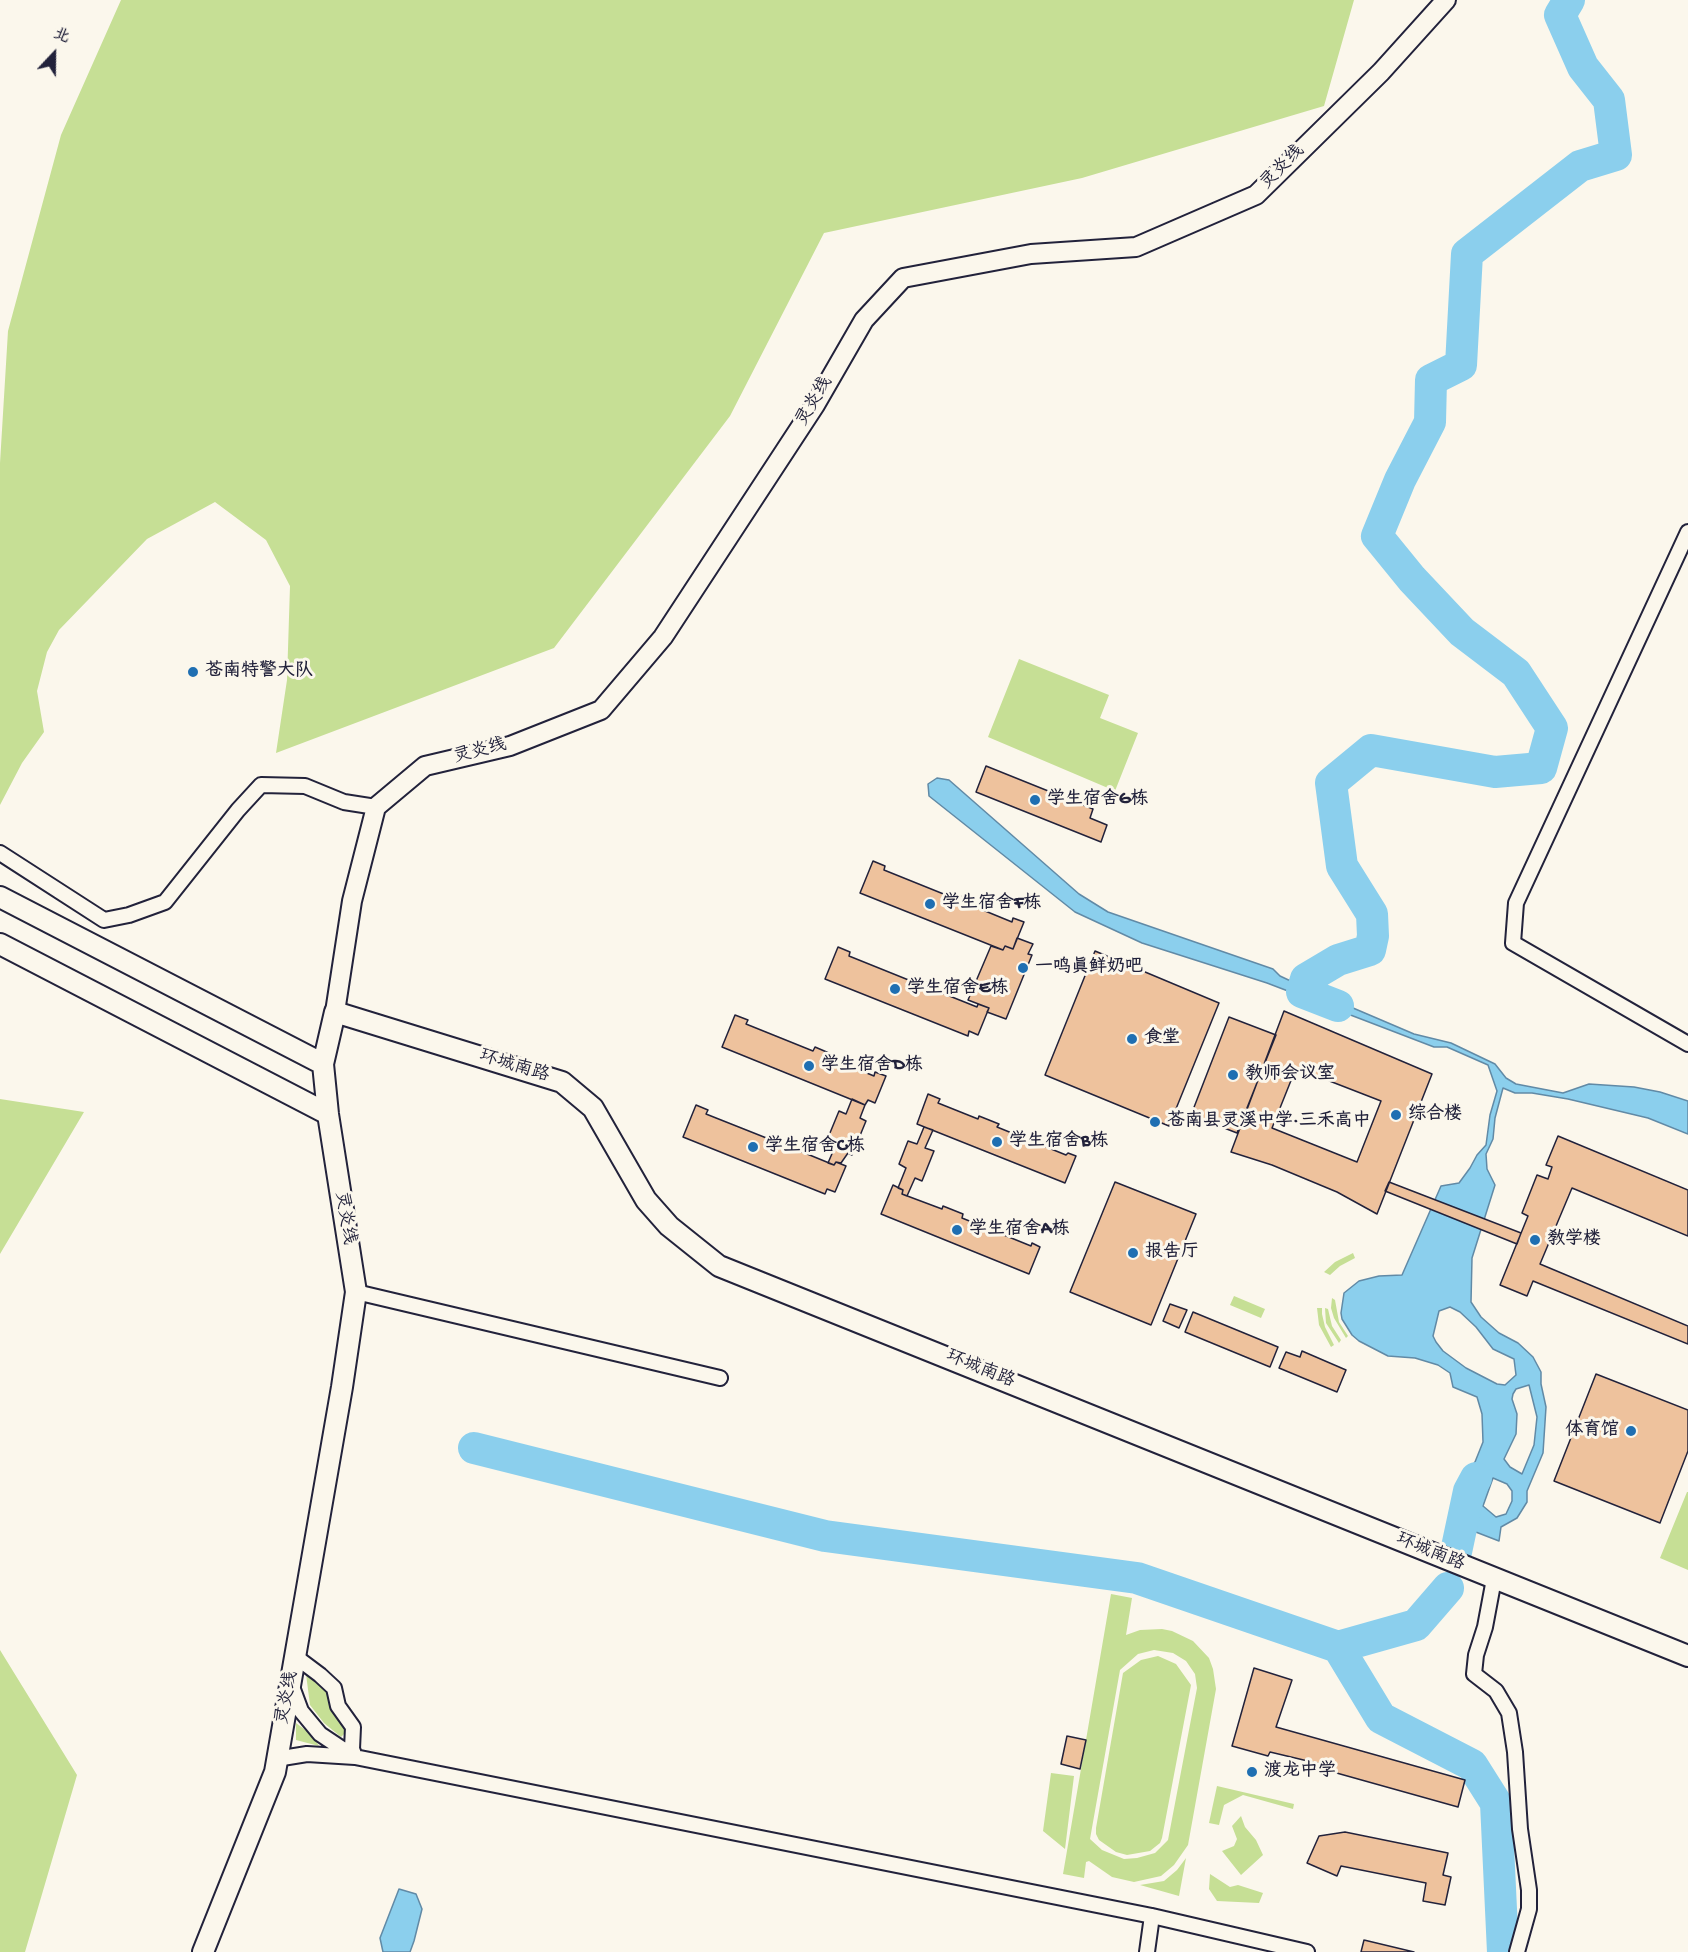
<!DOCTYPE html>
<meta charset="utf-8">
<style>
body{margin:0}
#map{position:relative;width:1688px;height:1952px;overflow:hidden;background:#fbf7ec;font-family:"Gochi Hand","LXGW WenKai TC",sans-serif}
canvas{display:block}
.north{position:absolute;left:24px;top:24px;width:60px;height:60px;-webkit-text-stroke:4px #fbf7ec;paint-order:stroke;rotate:22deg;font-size:16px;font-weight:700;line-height:24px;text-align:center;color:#22223b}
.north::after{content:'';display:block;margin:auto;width:21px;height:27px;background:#22223b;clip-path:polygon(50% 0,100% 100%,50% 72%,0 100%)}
</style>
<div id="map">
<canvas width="1688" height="1952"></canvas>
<div class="north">北</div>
</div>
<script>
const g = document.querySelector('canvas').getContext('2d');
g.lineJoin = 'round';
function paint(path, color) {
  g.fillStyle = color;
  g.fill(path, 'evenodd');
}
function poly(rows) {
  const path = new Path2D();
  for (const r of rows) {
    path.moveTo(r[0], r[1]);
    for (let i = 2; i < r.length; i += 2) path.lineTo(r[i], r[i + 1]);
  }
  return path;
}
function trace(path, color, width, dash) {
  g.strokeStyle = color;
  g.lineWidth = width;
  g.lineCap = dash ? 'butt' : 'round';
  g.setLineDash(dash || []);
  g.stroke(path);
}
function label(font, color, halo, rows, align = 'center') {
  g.font = font + ' "Gochi Hand","LXGW WenKai TC",sans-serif';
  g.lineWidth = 6;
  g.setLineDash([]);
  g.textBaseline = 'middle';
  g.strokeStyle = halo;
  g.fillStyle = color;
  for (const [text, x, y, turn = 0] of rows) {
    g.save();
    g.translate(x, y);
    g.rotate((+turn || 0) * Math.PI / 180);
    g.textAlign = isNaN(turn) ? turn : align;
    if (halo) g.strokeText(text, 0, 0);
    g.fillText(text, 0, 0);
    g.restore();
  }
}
paint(poly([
 [121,0,1354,0,1324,106,1082,178,824,233,730,416,554,648,276,753,287,680,290,586,266,540,215,502,147,539,59,630,47,652,37,691,44,732,22,763,0,805,0,463,8,331,61,135],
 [1019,659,1109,695,1100,718,1138,733,1115,791,988,737],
 [0,1099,84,1112,0,1254],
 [1353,1253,1355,1258,1340,1266,1330,1275,1324,1272,1335,1262],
 [1234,1296,1265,1309,1261,1318,1230,1305],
 [1332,1298,1335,1300,1339,1322,1348,1336,1346,1338,1334,1318,1331,1308],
 [1317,1308,1322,1308,1322,1314,1325,1327,1334,1345,1331,1347,1319,1325],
 [1325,1308,1328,1309,1332,1326,1341,1340,1339,1343,1326,1323],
 [1687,1492,1688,1492,1688,1570,1660,1558],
 [1111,1594,1132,1598,1126,1635,1140,1630,1162,1629,1172,1631,1193,1641,1209,1658,1213,1669,1216,1689,1188,1845,1174,1865,1161,1876,1134,1882,1112,1877,1089,1861,1086,1862,1084,1878,1063,1874],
 [1154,1650,1173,1653,1186,1661,1195,1674,1197,1688,1168,1840,1155,1853,1137,1858,1124,1859,1102,1850,1090,1839,1120,1670,1138,1654],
 [0,1650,77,1775,25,1952,0,1952],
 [1158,1656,1176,1664,1191,1685,1162,1838,1160,1843,1150,1851,1127,1855,1116,1852,1099,1840,1096,1834,1096,1828,1123,1673,1141,1660],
 [306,1674,327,1685,348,1730,341,1737,324,1723,310,1705],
 [296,1723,312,1735,319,1746,296,1740],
 [1051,1773,1074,1776,1065,1849,1043,1831],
 [1217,1786,1294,1804,1293,1809,1243,1795,1224,1805,1219,1825,1209,1823],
 [1241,1816,1245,1827,1256,1840,1263,1855,1241,1875,1222,1851,1234,1846,1237,1839,1232,1826],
 [1186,1858,1179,1896,1140,1885,1164,1881,1177,1870],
 [1210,1874,1230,1887,1238,1885,1263,1893,1259,1903,1217,1901,1209,1889]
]), '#c6df95');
const water = poly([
 [937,778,949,780,1079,894,1108,912,1273,969,1280,976,1297,984,1326,995,1339,1002,1414,1034,1451,1043,1495,1064,1506,1078,1516,1084,1563,1093,1589,1084,1634,1087,1660,1092,1688,1101,1688,1134,1648,1118,1568,1099,1532,1093,1515,1093,1503,1088,1495,1118,1493,1139,1486,1154,1487,1169,1495,1185,1472,1258,1471,1302,1481,1317,1499,1333,1518,1343,1533,1357,1541,1372,1541,1384,1546,1407,1543,1453,1527,1491,1527,1502,1517,1518,1501,1527,1499,1541,1468,1529,1456,1491,1475,1462,1483,1442,1482,1414,1477,1397,1453,1387,1450,1373,1438,1365,1415,1358,1388,1356,1359,1341,1352,1335,1342,1319,1341,1313,1344,1293,1359,1281,1379,1276,1402,1275,1441,1186,1459,1183,1470,1168,1477,1155,1486,1145,1490,1115,1497,1091,1488,1065,1447,1047,1434,1047,1267,983,1142,943,1075,912,929,796,928,784,937,778],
 [1450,1307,1460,1312,1476,1327,1493,1349,1514,1359,1516,1375,1505,1385,1497,1384,1466,1368,1443,1351,1436,1342,1433,1336,1439,1311,1450,1307],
 [1529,1385,1537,1417,1534,1445,1522,1474,1510,1467,1504,1459,1516,1434,1517,1414,1512,1399,1513,1394,1516,1389,1529,1385],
 [1493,1478,1507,1484,1512,1491,1512,1501,1506,1514,1496,1517,1483,1506,1493,1478],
 [399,1889,416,1894,422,1909,414,1941,410,1952,383,1952,380,1938,399,1889]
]);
paint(water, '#8bcfed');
trace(water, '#618aa6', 1.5);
trace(poly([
 [1338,1006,1302,992,1306,979,1338,960,1370,950,1373,936,1372,914,1342,866,1331,783,1371,750,1495,772,1541,768,1552,728,1516,673,1462,632,1412,579,1377,536,1400,480,1430,422,1431,380,1461,365,1467,254,1580,166,1616,155,1609,100,1583,67,1560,15,1569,0],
 [474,1448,825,1536,1137,1578,1338,1647],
 [1456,1552,1469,1491,1476,1478],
 [1448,1588,1416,1625,1338,1647,1381,1718,1472,1765,1496,1803,1503,1952]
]), '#8bcfed', 32);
const building = poly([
 [986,766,1093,809,1090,818,1107,825,1101,842,976,792,986,766],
 [873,861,885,866,884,870,951,897,953,893,974,902,973,906,1012,922,1013,918,1024,922,1013,949,1005,946,1003,950,860,893,873,861],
 [1017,938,1033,944,1028,954,1032,955,1006,1019,987,1012,989,1008,968,1000,991,946,1003,950,1005,946,1013,949,1017,938],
 [838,947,850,952,849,956,916,983,918,979,939,987,937,991,977,1007,978,1004,989,1008,978,1035,969,1031,968,1036,825,979,838,947],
 [1095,951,1219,1003,1169,1126,1045,1075,1095,951],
 [1284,1011,1432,1074,1377,1214,1337,1192,1272,1165,1231,1152,1284,1011],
 [1296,1068,1381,1101,1357,1162,1272,1128,1296,1068],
 [735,1015,748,1020,746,1024,813,1051,815,1047,836,1056,835,1060,874,1076,875,1072,886,1076,875,1103,868,1100,865,1105,722,1047,735,1015],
 [1229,1017,1276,1035,1237,1133,1191,1115,1229,1017],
 [928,1094,940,1099,938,1103,978,1119,979,1116,999,1124,997,1127,1066,1155,1068,1153,1076,1156,1065,1183,917,1124,928,1094],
 [852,1099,865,1105,860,1118,866,1121,852,1155,848,1153,841,1163,836,1162,834,1165,828,1163,834,1149,825,1145,839,1111,846,1114,852,1099],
 [696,1105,708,1110,706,1114,774,1141,775,1137,797,1145,795,1149,834,1165,836,1162,846,1166,835,1192,827,1189,825,1194,683,1137,696,1105],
 [924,1127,933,1130,925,1148,934,1151,922,1181,915,1178,907,1196,902,1194,903,1190,898,1188,906,1168,899,1164,908,1141,917,1144,924,1127],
 [1558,1136,1688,1190,1688,1236,1572,1188,1540,1264,1688,1326,1688,1344,1533,1281,1527,1296,1500,1285,1528,1216,1522,1213,1537,1175,1548,1179,1552,1167,1546,1165,1558,1136],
 [1115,1182,1196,1214,1151,1325,1070,1292,1115,1182],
 [1389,1182,1521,1233,1517,1244,1385,1191,1389,1182],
 [893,1185,903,1190,902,1194,942,1209,943,1206,963,1214,962,1218,1031,1246,1032,1243,1040,1247,1029,1274,881,1214,893,1185],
 [1170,1304,1187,1310,1179,1328,1163,1321,1170,1304],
 [1193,1312,1278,1347,1270,1367,1185,1332,1193,1312],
 [1302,1351,1346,1370,1337,1392,1279,1368,1286,1352,1300,1357,1302,1351],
 [1596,1374,1688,1410,1688,1451,1660,1523,1554,1481,1596,1374],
 [1254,1668,1292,1680,1276,1727,1465,1780,1458,1807,1333,1772,1333,1767,1270,1752,1268,1756,1232,1746,1254,1668],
 [1067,1736,1086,1740,1080,1769,1061,1764,1067,1736],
 [1345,1832,1448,1853,1443,1875,1451,1877,1445,1905,1423,1901,1426,1883,1341,1866,1337,1876,1307,1863,1319,1836,1345,1832],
 [1364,1940,1414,1952,1361,1952,1364,1940]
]);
paint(building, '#eec29d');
trace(building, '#22223b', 1.5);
const minor = poly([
 [1688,532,1516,903,1513,943,1688,1044],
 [0,853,104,920,129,915,165,902,238,810,261,785,305,786,344,802,376,807],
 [356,1292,720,1378],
 [1494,1579,1485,1627,1476,1655,1474,1674,1496,1691,1509,1713,1515,1752,1520,1829,1529,1890,1529,1909,1517,1952],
 [296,1657,320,1675,334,1688,338,1706,353,1727,352,1749,355,1757],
 [291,1684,301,1711,320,1734,353,1756],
 [276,1759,307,1754,355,1757,1152,1916,1307,1952],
 [1147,1952,1152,1916]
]);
const tertiary = poly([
 [335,1012,352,901,376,807,425,766,510,746,601,710,663,637,815,405,864,320,903,278,1031,254,1136,247,1256,195,1381,72,1446,0]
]);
const secondary = poly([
 [0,897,323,1064],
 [0,944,328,1114],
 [203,1952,275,1772,342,1387,356,1292,328,1114,323,1064,335,1012,562,1082,593,1108,646,1200,669,1226,719,1266,1688,1656]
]);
trace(minor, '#22223b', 18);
trace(tertiary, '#22223b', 22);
trace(secondary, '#22223b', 24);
trace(minor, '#fbf7ec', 14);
trace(tertiary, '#fbf7ec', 18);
trace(secondary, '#fbf7ec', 20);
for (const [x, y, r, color] of [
 [193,672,6,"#1f6fb2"],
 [1035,800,6,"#1f6fb2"],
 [930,904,6,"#1f6fb2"],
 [1023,968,6,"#1f6fb2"],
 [895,989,6,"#1f6fb2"],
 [1132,1039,6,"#1f6fb2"],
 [809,1066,6,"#1f6fb2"],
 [1233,1075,6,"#1f6fb2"],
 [1396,1115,6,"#1f6fb2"],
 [1155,1122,6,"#1f6fb2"],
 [997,1142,6,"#1f6fb2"],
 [753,1147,6,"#1f6fb2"],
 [957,1230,6,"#1f6fb2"],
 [1535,1240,6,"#1f6fb2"],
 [1133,1253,6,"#1f6fb2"],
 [1631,1431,6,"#1f6fb2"],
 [1252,1772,6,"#1f6fb2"]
]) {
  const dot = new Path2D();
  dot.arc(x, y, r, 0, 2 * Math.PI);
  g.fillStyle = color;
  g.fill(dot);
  trace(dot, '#fbf7ec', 2);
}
label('18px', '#22223b', '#fbf7ec', [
 ["灵炎线",1283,168,-45],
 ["灵炎线",815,402,-59],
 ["灵炎线",480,752,-14],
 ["环城南路",514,1067,17],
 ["灵炎线",344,1218,81],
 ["环城南路",980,1370,22],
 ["环城南路",1430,1553,22],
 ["灵炎线",288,1698,-79]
]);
label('bold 18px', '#22223b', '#fbf7ec', [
 ["苍南特警大队",205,672],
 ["学生宿舍G栋",1047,800],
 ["学生宿舍F栋",942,904],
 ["一鸣真鲜奶吧",1035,968],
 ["学生宿舍E栋",907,989],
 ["食堂",1144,1039],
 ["学生宿舍D栋",821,1066],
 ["教师会议室",1245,1075],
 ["综合楼",1408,1115],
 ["苍南县灵溪中学·三禾高中",1167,1122],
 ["学生宿舍B栋",1009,1142],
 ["学生宿舍C栋",765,1147],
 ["学生宿舍A栋",969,1230],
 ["教学楼",1547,1240],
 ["报告厅",1145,1253],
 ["体育馆",1619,1431,"right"],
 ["渡龙中学",1264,1772]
], 'left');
</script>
